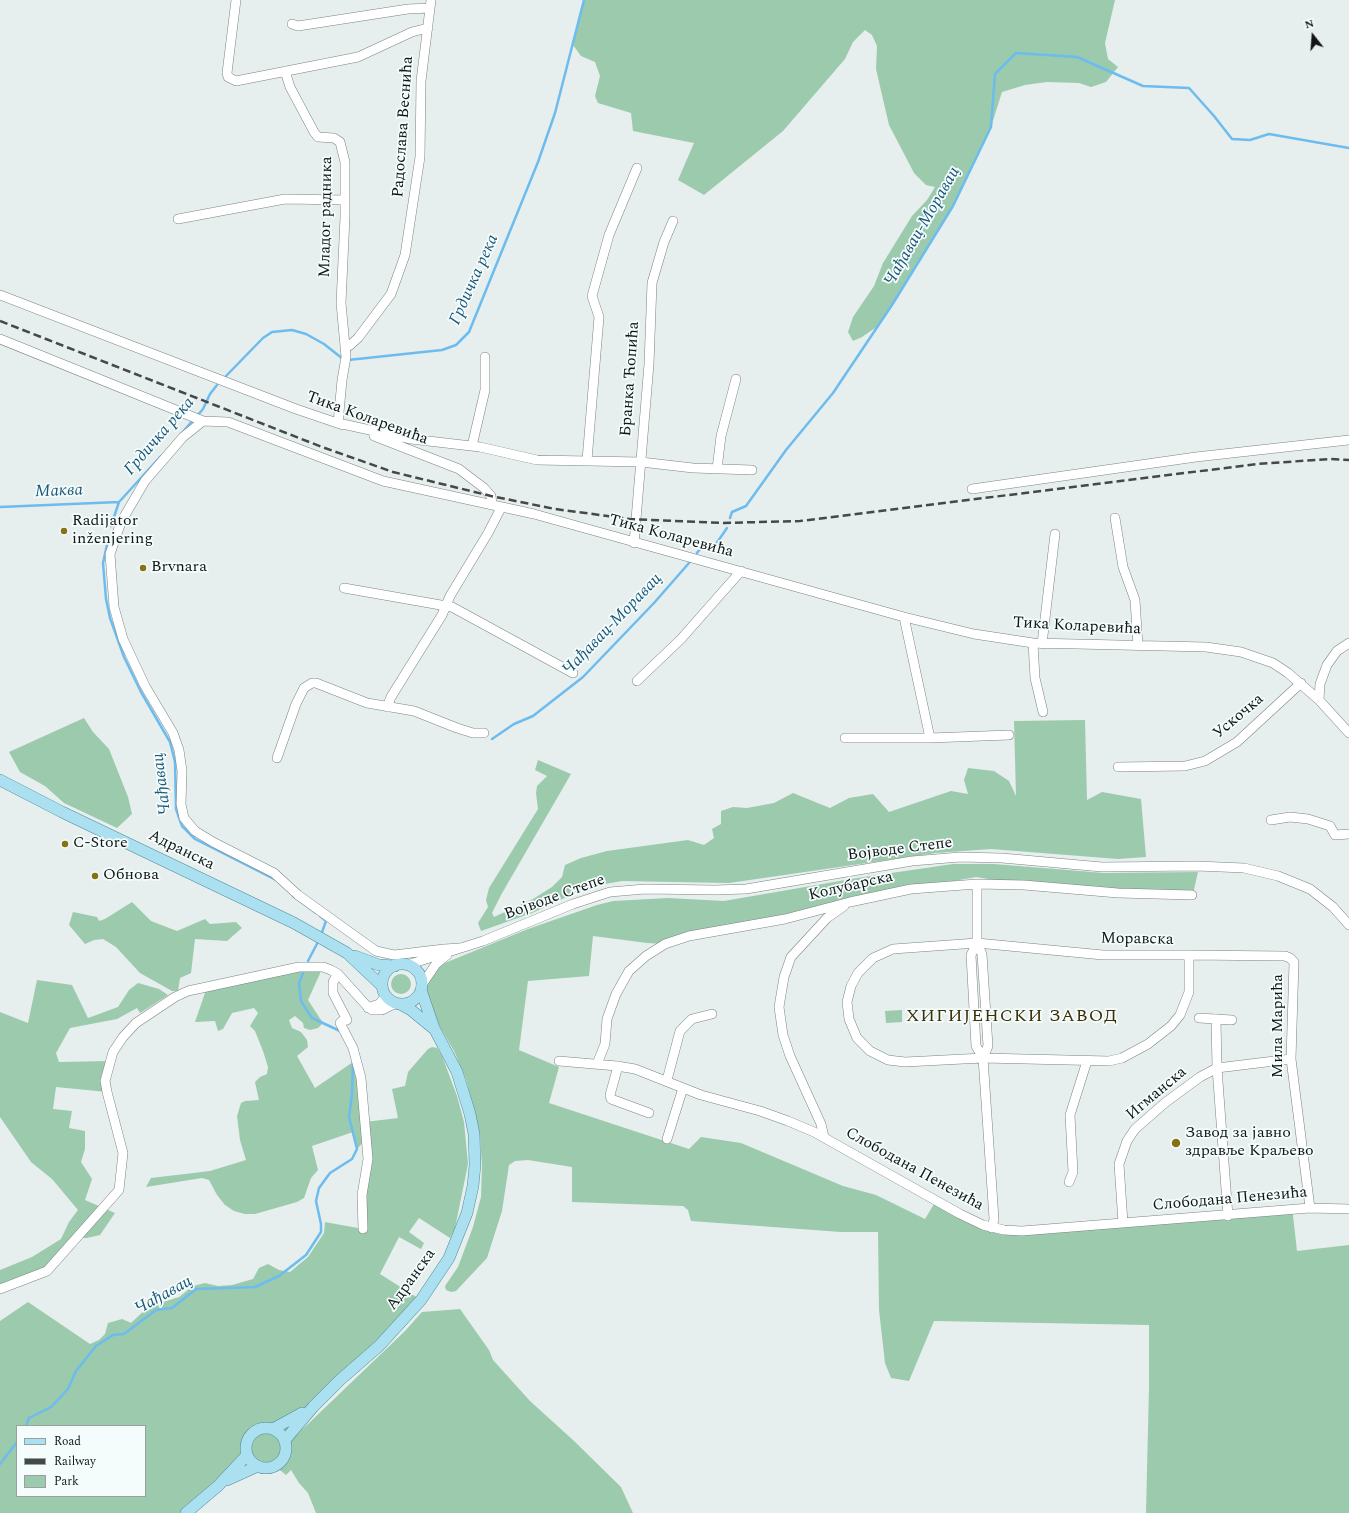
<!DOCTYPE html>
<meta charset="utf-8">
<style>
body{margin:0}
#map{position:relative;width:1349px;height:1513px;overflow:hidden;background:#e7eeee;font-family:Spectral,serif}
canvas{display:block}
.legend{position:absolute;left:16px;top:1425px;width:130px;height:72px;box-sizing:border-box;background:#f4fcfc;border:1px solid #9aa0a0;margin:0;padding:5px 7px;list-style:none;font-size:12px;color:#121515}
.legend li{display:flex;align-items:center;gap:8px;height:20px}
.legend b{width:20px;border:1px solid #9aa0a0}
.north{position:absolute;left:1293px;top:16px;width:40px;height:40px;-webkit-text-stroke:3px #f4fcfc;paint-order:stroke;rotate:343deg;font-size:11px;font-weight:700;line-height:16px;text-align:center;color:#121515}
.north::after{content:'';display:block;margin:auto;width:14px;height:18px;background:#121515;clip-path:polygon(50% 0,100% 100%,50% 72%,0 100%)}
</style>
<div id="map">
<canvas width="1349" height="1513"></canvas>
<ul class="legend">
<li><b style="height:5px;background:#aae0ef"></b>Road</li>
<li><b style="height:5px;background:#444848"></b>Railway</li>
<li><b style="height:11px;background:#9ccaac"></b>Park</li>
</ul>
<div class="north">N</div>
</div>
<script>
const g = document.querySelector('canvas').getContext('2d');
g.lineJoin = 'round';
function paint(path, color) {
  g.fillStyle = color;
  g.fill(path, 'evenodd');
}
function poly(rows) {
  const path = new Path2D();
  for (const r of rows) {
    if (r.length === 3) {
      path.moveTo(r[0] + r[2], r[1]);
      path.arc(r[0], r[1], r[2], 0, 2 * Math.PI);
      continue;
    }
    path.moveTo(r[0], r[1]);
    for (let i = 2; i < r.length; i += 2) path.lineTo(r[i], r[i + 1]);
  }
  return path;
}
function trace(path, color, width, dash) {
  g.strokeStyle = color;
  g.lineWidth = width;
  g.lineCap = dash ? 'butt' : 'round';
  g.setLineDash(dash || []);
  g.stroke(path);
}
function label(font, color, halo, rows, align = 'center') {
  g.font = font + ' Spectral,serif';
  g.lineWidth = 3.5;
  g.setLineDash([]);
  g.textBaseline = 'middle';
  g.strokeStyle = halo;
  g.fillStyle = color;
  for (const [text, x, y, turn = 0] of rows) {
    g.save();
    g.translate(x, y);
    g.rotate((+turn || 0) * Math.PI / 180);
    g.textAlign = isNaN(turn) ? turn : align;
    if (halo) g.strokeText(text, 0, 0);
    g.fillText(text, 0, 0);
    g.restore();
  }
}
paint(poly([
 [584,0,1115,0,1105,43,1108,59,1118,67,1106,82,1091,87,1079,83,1047,82,1025,85,1002,92,991,127,953,206,878,326,862,337,853,341,848,332,853,317,874,286,883,263,912,216,927,200,935,187,926,185,914,173,889,125,876,69,877,46,872,35,865,30,853,42,845,59,783,131,704,195,678,180,694,143,633,131,631,113,598,103,595,96,600,76,595,62,581,56,573,45],
 [84,718,93,732,109,749,128,797,132,814,117,828,64,803,45,786,20,772,9,752],
 [1085,720,1087,800,1102,792,1141,799,1146,857,1118,859,991,849,936,853,729,883,622,881,599,885,582,890,532,913,481,931,478,923,488,907,486,900,489,888,538,809,536,793,537,786,547,776,535,770,538,760,571,774,501,895,492,913,494,917,533,899,552,887,562,877,565,865,581,858,607,851,688,840,704,845,714,838,712,829,721,824,721,811,733,807,747,808,774,803,793,793,830,808,849,798,873,794,889,812,951,791,968,794,964,780,968,768,994,771,1009,781,1016,796,1014,721],
 [953,864,994,864,1104,873,1198,872,1193,894,1024,885,976,877,911,889,665,944,647,943,593,936,589,976,528,981,519,1050,559,1067,549,1103,689,1149,701,1137,741,1143,843,1186,876,1195,925,1219,937,1199,983,1222,1011,1228,1292,1207,1297,1251,1349,1245,1349,1513,1146,1513,1149,1386,1149,1325,934,1321,909,1381,891,1378,885,1363,879,1310,878,1232,841,1232,691,1221,688,1210,683,1206,572,1202,572,1167,528,1160,515,1161,509,1165,502,1211,487,1258,456,1291,451,1292,446,1290,445,1286,458,1267,473,1227,481,1197,482,1166,480,1135,466,1079,454,1051,431,1011,425,995,425,984,440,965,528,929,597,905,613,901,668,898,724,901,857,878],
 [132,902,151,921,177,931,205,919,210,924,236,922,242,928,227,941,195,939,191,973,180,978,178,991,172,991,140,973,116,947,103,939,94,940,85,944,69,925,73,912,97,917,99,921,105,919],
 [323,967,308,1000,323,1023,318,1028,310,1030,304,1028,303,1023,295,1016,289,1020,292,1028,301,1032,307,1040,308,1047,297,1056,315,1088,353,1062,358,1063,365,1122,398,1118,392,1089,405,1086,408,1072,428,1049,432,1047,437,1048,442,1056,457,1096,464,1122,468,1164,455,1228,450,1238,419,1218,409,1232,424,1243,421,1249,399,1237,380,1274,421,1300,283,1437,279,1432,268,1428,254,1431,248,1439,246,1450,250,1461,256,1465,187,1513,0,1513,0,1321,28,1302,90,1344,99,1340,105,1334,108,1323,122,1319,131,1323,148,1307,179,1297,193,1286,205,1283,218,1286,232,1285,253,1279,259,1268,268,1264,279,1270,290,1272,308,1257,324,1233,325,1222,363,1229,366,1139,357,1149,353,1132,312,1146,318,1170,311,1178,304,1198,297,1202,255,1214,245,1214,234,1211,225,1205,217,1195,209,1180,202,1178,146,1187,151,1178,210,1171,246,1160,240,1140,237,1116,241,1103,245,1101,259,1100,255,1082,260,1077,267,1074,268,1067,263,1051,255,1031,250,1026,258,1013,254,1008,232,1013,223,1029,218,1031,215,1021,195,1022,207,987],
 [17,1426,145,1426,145,1496,17,1496],
 [401,984,10],
 [37,980,72,985,88,1018,118,1007,129,990,138,983,159,989,168,995,140,1013,137,1008,117,1019,70,1028,56,1053,59,1062,111,1061,107,1092,56,1087,53,1109,72,1111,69,1128,85,1131,85,1149,81,1162,92,1179,85,1200,115,1213,100,1235,87,1238,78,1238,47,1271,0,1286,0,1270,32,1257,61,1239,69,1222,78,1210,52,1179,31,1162,0,1117,0,1012,28,1023],
 [902,1010,902,1022,886,1023,885,1011],
 [460,1309,489,1350,493,1360,530,1401,573,1440,621,1487,633,1513,316,1513,308,1493,299,1483,291,1470,286,1475,275,1466,284,1456,286,1445,405,1331,422,1312],
 [266,1448,16]
]), '#9ccaac');
trace(poly([
 [348,360,442,350,456,345,469,332,538,162,555,113,584,0],
 [226,376,263,338,272,332,292,330,306,334,324,344,343,359],
 [197,416,203,409,210,394,217,385],
 [182,433,193,420],
 [0,507,119,502],
 [730,518,732,512,746,506,786,450,833,393,892,305,953,206,991,127,995,74,1016,53,1077,57,1143,86,1189,88,1214,116,1232,139,1250,140,1269,134,1349,148],
 [111,526,119,502,161,456],
 [109,536,103,563,106,599,110,618,124,657,141,692,170,742,175,762,176,809,182,826,195,839,276,880],
 [697,553,700,549,716,544,727,528],
 [492,739,514,724,533,716,583,677,654,603,689,563],
 [293,896,316,913],
 [320,916,326,921,321,935],
 [308,961,319,940],
 [303,973,299,983,301,1001,312,1018,340,1031],
 [26,1426,29,1418,51,1407,68,1389,76,1371,96,1346,113,1335,124,1334,156,1310,172,1308,196,1289,255,1287,279,1276,306,1255,321,1232,321,1224,316,1201,319,1188,330,1173,352,1159,357,1149,349,1117,352,1095,353,1061],
 [0,1464,17,1442]
]), '#6cbcef', 2.5);
const minor = poly([
 [236,0,227,73,228,77,236,81,358,57,412,32,428,28],
 [292,24,298,26,408,9,430,8],
 [285,71,290,87,314,132,318,137,334,138,340,142,345,162,345,217,341,303,346,357,342,380,338,423,411,439,480,447,537,460,641,462,693,468,752,470],
 [178,219,285,199,345,200],
 [0,295,296,409,343,425],
 [0,339,203,421],
 [345,347,349,346,358,338,391,294,405,255,420,157,421,81,431,0],
 [374,436,459,469,484,488,491,496,492,505],
 [472,446,485,390,485,357],
 [587,460,599,317,592,296,609,235,637,168],
 [717,469,721,436,736,379],
 [972,489,1196,457,1349,440],
 [1115,518,1123,567,1135,600,1138,646],
 [634,543,649,364,652,283,664,242,673,221],
 [344,588,452,607,573,673],
 [1033,643,1035,678,1043,712],
 [1042,644,1055,534],
 [637,681,681,639,741,571],
 [1319,700,1320,684,1327,665,1337,651,1349,643],
 [387,707,391,697,442,615,450,596,488,533,501,508],
 [845,738,930,738,904,617],
 [930,738,1009,735],
 [277,758,296,704,304,688,312,683,316,683,367,703,414,711,457,728,473,733,484,733],
 [1118,767,1185,766,1205,761,1237,742,1301,683],
 [1271,820,1290,817,1308,819,1330,826,1335,835,1349,834],
 [977,884,977,943,982,954,988,1046,983,1058,994,1219,992,1228],
 [977,943,971,955,976,1046,983,1058],
 [460,948,444,949,394,955,376,951,298,895,274,873,213,842,195,831,184,818,181,804,182,771,179,750,173,733,145,686,123,639,114,607,110,554,121,522,145,481,183,437,203,421,228,422,383,481,534,514,904,617,974,634,1033,643,1206,647,1241,652,1273,663,1288,673,1319,700,1349,733],
 [1189,955,1189,992,1180,1015,1171,1026,1148,1044,1122,1058,1109,1061,983,1058,905,1062,888,1060,870,1051,857,1038,849,1019,847,1002,851,986,858,973,873,958,893,949,977,943,1103,955,1189,955,1285,956,1290,958,1294,962,1291,1059,1310,1208],
 [407,965,483,941,573,904,610,892,645,889,715,890,746,889,912,861,960,857,1002,858,1102,867,1197,866,1244,868,1278,876,1310,889,1333,907,1349,925],
 [338,974,333,982,333,993,347,1020,342,1021,340,1023,353,1048,361,1078,368,1159,362,1195,363,1229],
 [421,986,436,964,447,955],
 [368,1008,379,1004,386,996],
 [1199,1018,1232,1020],
 [1216,1019,1217,1068,1228,1216],
 [559,1061,617,1066,635,1069,701,1095,760,1111,788,1121,814,1132,960,1214,983,1225,1004,1230,1022,1231,1310,1208,1349,1209],
 [597,1064,605,1044,607,1019,616,994,629,971,646,956,665,944,689,936,785,919,850,902,911,889,977,884,1024,885,1118,893,1192,895],
 [618,1066,610,1095,611,1099,649,1113],
 [667,1080,680,1031,692,1019,712,1014],
 [824,1137,821,1124,790,1056,783,1035,779,1007,784,977,791,957,827,918,844,906],
 [667,1139,683,1088],
 [1069,1182,1073,1172,1070,1115,1087,1061],
 [1123,1223,1119,1164,1127,1141,1135,1129,1166,1102,1200,1077,1217,1068,1291,1059],
 [0,1289,47,1271,119,1190,123,1153,107,1092,105,1081,113,1052,123,1037,136,1023,175,997,188,991,299,967,323,967,331,970,338,974,366,1005,372,1010,382,1010,396,1003]
]);
const major = poly([
 [0,780,62,812,294,923,347,953,382,986],
 [355,956,379,965,395,966],
 [402,984,20],
 [400,1004,411,1010,433,1028],
 [266,1448,20],
 [273,1429,302,1413],
 [285,1440,313,1407,340,1380,379,1346,421,1300,449,1258,467,1213,473,1186,475,1165,474,1134,470,1114,457,1072,434,1028,421,990],
 [227,1480,258,1466],
 [186,1513,218,1486,247,1455]
]);
trace(minor, '#7c8383', 10);
trace(major, '#508b9c', 12);
trace(minor, '#fff', 9);
trace(major, '#aae0ef', 11);
trace(poly([
 [0,321,322,447,393,472,491,496,555,509,630,519,722,523,800,521,1257,464,1330,459,1349,460]
]), '#444848', 2.5, [8, 4]);
for (const [x, y, r, color] of [
 [64,531,4,"#877213"],
 [143,568,4,"#877213"],
 [65,844,4,"#877213"],
 [95,876,4,"#877213"],
 [1176,1143,5,"#877213"]
]) {
  const dot = new Path2D();
  dot.arc(x, y, r, 0, 2 * Math.PI);
  g.fillStyle = color;
  g.fill(dot);
  trace(dot, '#f4fcfc', 1.5);
}
label('16px', '#121515', '#f4fcfc', [
 ["Радослава Веснића",404,127,-86],
 ["Младог радника",327,217,-89],
 ["Бранка Ћопића",631,379,-86],
 ["Тика Коларевића",367,419,20],
 ["Тика Коларевића",671,537,15],
 ["Тика Коларевића",1077,627,3],
 ["Ускочка",1239,717,-40],
 ["Војводе Степе",900,850,-7],
 ["Адранска",181,851,26],
 ["Колубарска",851,887,-13],
 ["Војводе Степе",555,898,-20],
 ["Моравска",1137,940,1],
 ["Мила Марића",1279,1026,-90],
 ["Игманска",1157,1094,-40],
 ["Слободана Пенезића",914,1170,29],
 ["Слободана Пенезића",1230,1200,-5],
 ["Адранска",412,1280,-54]
]);
label('16px', '#121515', '#f4fcfc', [
 ["Radijator",72,522],
 ["inženjering",72,540],
 ["Brvnara",151,568],
 ["C-Store",73,844],
 ["Обнова",103,876],
 ["Завод за јавно",1185,1134],
 ["здравље Краљево",1185,1152]
], 'left');
label('italic 17px', '#1b5779', '#f4fcfc', [
 ["Чађавац-Моравац",923,227,-60],
 ["Грдичка река",475,280,-66],
 ["Грдичка река",160,437,-49],
 ["Маква",59,492,-2],
 ["Чађавац-Моравац",613,625,-46],
 ["Чађавац",163,784,-97],
 ["Чађавац",164,1296,-29]
]);
g.letterSpacing = '1px';
label('18px', '#3b3005', '#f4fcfc', [
 ["ХИГИЈЕНСКИ ЗАВОД",1012,1017]
]);
g.letterSpacing = '0px';
</script>
